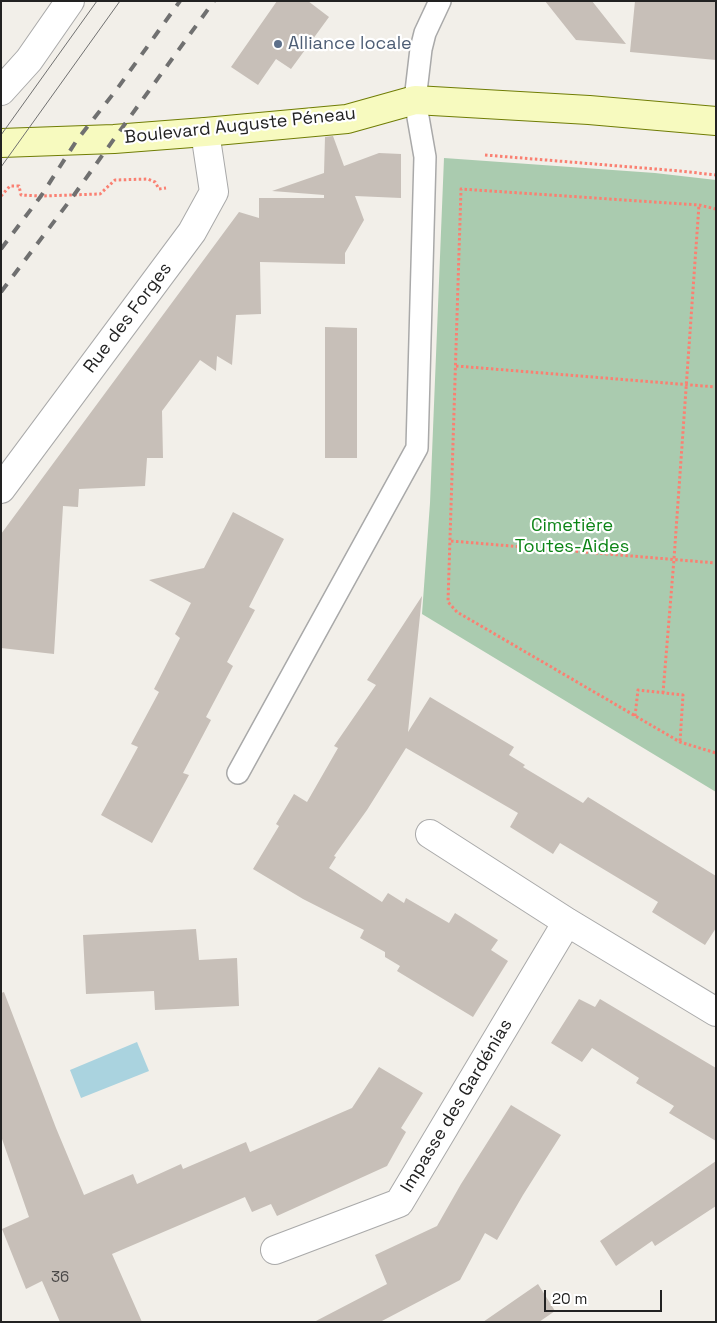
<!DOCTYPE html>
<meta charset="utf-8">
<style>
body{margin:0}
#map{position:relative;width:717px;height:1323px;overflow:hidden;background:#f2efe9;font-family:"Space Grotesk",sans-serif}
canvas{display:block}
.frame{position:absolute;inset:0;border:2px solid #222;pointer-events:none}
.scale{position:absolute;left:544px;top:1290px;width:118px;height:22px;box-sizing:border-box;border:2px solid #222;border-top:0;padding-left:6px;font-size:15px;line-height:18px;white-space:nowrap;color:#222;-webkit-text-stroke:4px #fff;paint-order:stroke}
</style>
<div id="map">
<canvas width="717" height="1323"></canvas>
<div class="frame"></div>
<div class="scale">20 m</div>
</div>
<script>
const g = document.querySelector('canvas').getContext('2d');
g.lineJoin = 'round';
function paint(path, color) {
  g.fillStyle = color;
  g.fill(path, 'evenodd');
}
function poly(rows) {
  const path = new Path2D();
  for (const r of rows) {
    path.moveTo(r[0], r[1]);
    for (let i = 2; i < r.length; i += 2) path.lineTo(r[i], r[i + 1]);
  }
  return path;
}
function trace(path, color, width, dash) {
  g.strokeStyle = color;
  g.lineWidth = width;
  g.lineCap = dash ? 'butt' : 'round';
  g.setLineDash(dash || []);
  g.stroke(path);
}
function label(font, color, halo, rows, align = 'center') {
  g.font = font + ' "Space Grotesk",sans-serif';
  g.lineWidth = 4.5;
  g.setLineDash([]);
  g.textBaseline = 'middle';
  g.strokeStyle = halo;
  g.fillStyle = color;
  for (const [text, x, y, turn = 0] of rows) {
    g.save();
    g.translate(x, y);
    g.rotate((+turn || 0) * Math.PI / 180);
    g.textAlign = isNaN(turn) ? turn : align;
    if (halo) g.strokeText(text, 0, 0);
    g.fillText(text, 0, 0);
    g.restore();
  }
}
paint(poly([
 [444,158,655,173,716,180,716,792,422,614,430,503]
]), '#aacbaf');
paint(poly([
 [137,1042,149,1071,81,1098,70,1070]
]), '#aad3df');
paint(poly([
 [277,1,308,1,329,17,291,69,276,59,258,85,231,67],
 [545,1,592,1,626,44,576,40],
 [635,1,716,1,716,60,630,52],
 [333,136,344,166,379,153,401,154,401,198,355,196,364,220,345,253,345,264,260,262,261,314,236,315,232,365,217,356,216,371,200,360,162,411,163,458,147,458,145,486,79,489,78,507,63,506,54,654,1,648,1,534,239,212,259,218,259,198,324,198,324,195,272,191,324,173,325,137],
 [325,327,357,328,357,458,325,458],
 [233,512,284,539,249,607,255,610,227,662,233,666,206,717,211,720,183,773,189,775,152,843,101,815,138,747,131,744,159,692,154,689,180,638,175,634,191,603,149,580,204,568],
 [422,596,408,732,430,697,514,747,509,755,525,765,523,767,583,803,588,797,716,876,716,928,705,945,652,912,658,902,560,843,553,854,510,827,518,813,406,748,367,810,334,856,336,857,329,868,382,902,388,893,404,903,406,898,449,923,455,913,498,940,491,950,508,961,473,1017,397,971,400,966,385,957,385,952,360,938,364,930,303,899,253,869,279,826,276,824,294,794,307,802,338,748,334,746,376,685,367,680],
 [196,929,199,960,237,958,239,1006,155,1010,154,991,86,994,83,935],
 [4,992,56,1128,84,1195,133,1174,137,1184,181,1164,183,1169,246,1142,250,1152,352,1108,379,1067,423,1093,401,1128,406,1132,387,1166,277,1216,271,1204,252,1212,245,1197,112,1254,142,1322,60,1322,42,1281,26,1289,2,1229,29,1217,1,1136,1,993],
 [579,999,595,1007,600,999,716,1068,716,1141,669,1113,674,1106,636,1083,639,1078,592,1048,582,1062,551,1043],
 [511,1105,561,1135,523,1195,497,1240,485,1233,460,1280,380,1322,314,1322,387,1284,375,1255,437,1226,461,1184],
 [716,1161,716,1206,655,1246,652,1241,616,1266,600,1241],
 [538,1284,555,1311,539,1322,483,1322]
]), '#c7bfb8');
const lane = poly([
 [238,773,417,448,425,157,415,100,421,49,425,33,440,1]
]);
const street = poly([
 [1,91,29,60,70,1],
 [1,489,192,232,214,192,205,132],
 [430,834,567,922,716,1012],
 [275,1250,399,1203,567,922]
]);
const secondary = poly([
 [1,143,114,139,205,132,347,119,415,100,589,110,716,121]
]);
trace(lane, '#a9a9a9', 24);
trace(street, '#a9a9a9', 30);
trace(secondary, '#707d05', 30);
trace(poly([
 [485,155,680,171,716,175],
 [1,196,10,186,19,186,21,195,41,196,100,194,115,180,148,179,155,182,159,189,166,188],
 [716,209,699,205,461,189,448,602,457,612,680,742,716,753],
 [456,366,716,387],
 [451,541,716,563],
 [663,693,674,559,699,205],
 [635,716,638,690,683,695,680,742]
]), '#fa8072', 3, [2.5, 2.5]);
trace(lane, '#fff', 21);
trace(street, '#fff', 28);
trace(secondary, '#f7fabf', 28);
trace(poly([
 [1,135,97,1],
 [1,167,120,1]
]), '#707070', 1);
trace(poly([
 [1,249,41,196,77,140,117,89,180,1],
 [1,292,74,195,114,139,214,1]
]), '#707070', 4, [10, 10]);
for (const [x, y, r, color] of [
 [278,44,5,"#5c6f8a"]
]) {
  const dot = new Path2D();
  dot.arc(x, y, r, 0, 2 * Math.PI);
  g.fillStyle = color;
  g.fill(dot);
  trace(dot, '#fff', 2);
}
label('15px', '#4b4948', null, [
 ["36",60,1278]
]);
label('18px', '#4e5e75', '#fff', [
 ["Alliance locale",288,44]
], 'left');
label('18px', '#222', '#fff', [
 ["Boulevard Auguste Péneau",240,126,-6],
 ["Rue des Forges",128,318,-53],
 ["Impasse des Gardénias",457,1106,-59]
]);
label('18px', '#0c8416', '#fff', [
 ["Cimetière",572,526],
 ["Toutes-Aides",572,547]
]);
</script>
